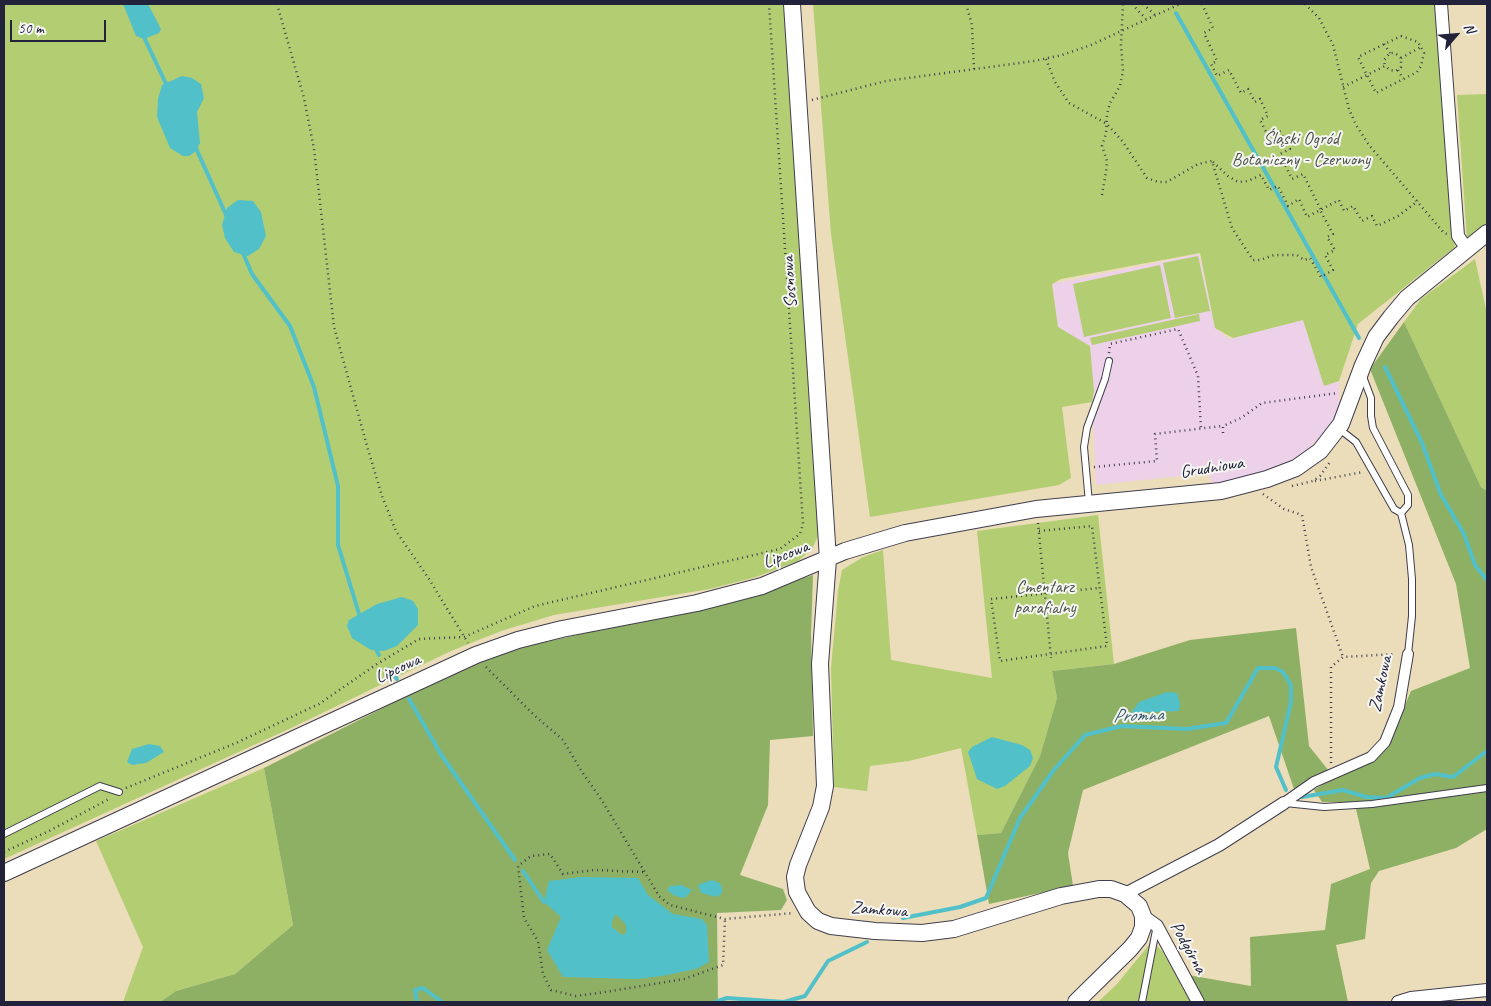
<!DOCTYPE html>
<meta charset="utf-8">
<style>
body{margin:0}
#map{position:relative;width:1491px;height:1006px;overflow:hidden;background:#ebddb9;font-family:Caveat,sans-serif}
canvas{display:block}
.frame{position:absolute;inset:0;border:5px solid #22223b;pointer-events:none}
.north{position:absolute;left:1431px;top:10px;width:50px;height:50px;-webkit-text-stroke:4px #f6f6f2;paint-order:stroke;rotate:63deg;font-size:14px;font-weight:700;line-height:20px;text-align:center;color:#22223b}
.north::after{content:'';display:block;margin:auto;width:18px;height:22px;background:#22223b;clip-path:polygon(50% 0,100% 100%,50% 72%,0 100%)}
.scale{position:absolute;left:10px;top:20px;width:96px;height:22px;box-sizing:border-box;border:2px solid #22223b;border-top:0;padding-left:6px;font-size:15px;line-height:18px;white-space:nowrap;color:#22223b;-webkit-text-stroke:4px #f6f6f2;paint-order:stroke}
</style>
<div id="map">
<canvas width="1491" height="1006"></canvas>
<div class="frame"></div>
<div class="north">N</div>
<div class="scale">50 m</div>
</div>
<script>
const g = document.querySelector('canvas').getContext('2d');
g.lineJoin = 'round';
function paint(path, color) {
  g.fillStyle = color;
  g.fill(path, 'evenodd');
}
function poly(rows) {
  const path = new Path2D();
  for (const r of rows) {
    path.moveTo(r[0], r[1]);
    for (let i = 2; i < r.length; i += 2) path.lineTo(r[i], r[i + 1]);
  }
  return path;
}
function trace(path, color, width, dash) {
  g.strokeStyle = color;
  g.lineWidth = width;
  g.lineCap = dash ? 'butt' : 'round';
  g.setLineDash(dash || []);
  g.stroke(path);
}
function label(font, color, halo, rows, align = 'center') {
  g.font = font + ' Caveat,sans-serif';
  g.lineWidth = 4;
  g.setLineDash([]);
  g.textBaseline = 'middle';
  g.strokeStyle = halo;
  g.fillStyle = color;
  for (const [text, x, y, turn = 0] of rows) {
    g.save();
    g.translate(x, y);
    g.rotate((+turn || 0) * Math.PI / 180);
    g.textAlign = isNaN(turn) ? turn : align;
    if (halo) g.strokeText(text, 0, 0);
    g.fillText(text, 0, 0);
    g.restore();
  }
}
paint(poly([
 [1199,254,1215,328,1229,339,1303,320,1324,386,1339,381,1339,418,1300,457,1260,474,1212,486,1209,473,1096,485,1093,424,1100,406,1092,402,1094,391,1058,328,1052,284]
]), '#edd1e9');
paint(poly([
 [4,4,785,4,816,495,818,536,812,549,798,561,756,577,710,589,554,615,501,631,451,651,289,729,4,859],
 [813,4,1437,4,1455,247,1358,324,1339,381,1324,386,1303,320,1233,338,1215,328,1200,253,1061,279,1052,284,1058,327,1090,346,1094,391,1092,402,1062,407,1071,478,1059,485,870,517,831,234],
 [1487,94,1487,223,1467,240,1457,95],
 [1198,256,1210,311,1175,318,1163,263],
 [1475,259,1487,314,1487,491,1481,487,1404,322,1421,299],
 [1160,265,1171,318,1084,337,1073,284],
 [1199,314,1200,321,1092,345,1090,338],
 [1098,515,1114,664,1052,671,1057,698,1040,756,1001,833,977,835,961,748,909,761,870,766,867,791,834,787,831,668,838,591,842,570,863,557,883,550,891,660,992,678,977,531],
 [264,768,293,925,235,974,176,991,160,1002,123,1002,143,947,96,841],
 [1152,941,1162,951,1192,1002,1098,1002,1117,984]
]), '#b3cd73');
paint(poly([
 [1404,322,1481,487,1487,491,1487,829,1456,848,1379,871,1371,883,1365,939,1336,945,1348,1002,1203,1002,1188,975,1251,986,1250,937,1325,930,1331,884,1370,869,1356,809,1361,802,1322,802,1314,790,1389,742,1411,691,1470,668,1456,584,1370,369],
 [813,575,811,635,813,736,770,740,768,805,740,875,783,889,787,900,781,910,717,913,718,1002,160,1002,176,991,235,974,293,925,264,768,460,669,496,653,741,599],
 [1296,628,1309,746,1329,771,1294,789,1269,716,1083,790,1068,853,1073,886,989,904,977,835,1001,833,1040,756,1057,698,1052,671,1114,664,1190,640]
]), '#8eb065');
paint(poly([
 [123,4,148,4,161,29,159,33,144,39,136,36],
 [182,76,192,78,201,84,204,98,197,112,200,143,196,151,189,156,183,156,170,148,157,117,158,99,162,85],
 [238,200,253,201,261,212,266,236,259,249,248,256,234,252,225,238,222,225,227,208],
 [402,597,413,601,418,609,418,625,397,646,384,651,371,650,352,638,347,626,349,620,377,604],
 [1167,692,1177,693,1180,703,1179,711,1131,713,1139,702],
 [992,737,1022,745,1030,750,1033,758,1030,766,1005,786,997,789,977,779,968,752,972,747],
 [149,744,160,746,164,752,146,763,132,765,127,762,132,749],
 [581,877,638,878,648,895,673,914,702,919,707,925,709,962,696,969,662,976,637,979,563,977,547,950,561,917,544,902,549,881],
 [616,914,626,925,626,933,622,935,612,927,612,921],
 [711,880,720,883,722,888,722,893,717,897,701,893,698,885],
 [681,885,692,890,685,898,675,896,667,890,670,886]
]), '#52c0c8');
trace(poly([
 [1176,13,1359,338],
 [143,35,168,88],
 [195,146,227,217],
 [242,251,252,274,290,326,314,387,338,486,338,545,360,617],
 [1385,367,1422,443,1441,495,1464,534,1475,565,1487,580],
 [375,647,379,655],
 [389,669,397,679],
 [409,699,442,756,515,860],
 [1302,797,1343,790,1366,797,1386,798,1420,778,1435,774,1453,777,1487,751],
 [523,871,544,902],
 [903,918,960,907,986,898,1020,818,1053,771,1085,735,1122,726,1187,729,1226,723,1258,668,1275,668,1283,672,1291,685,1291,702,1276,767,1286,790],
 [417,1002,415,990,423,988,442,1002],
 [715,1002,727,998,784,1002,805,996,828,961,867,942]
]), '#52c0c8', 4);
const service = poly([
 [1362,374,1371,398,1371,416,1373,428,1408,495,1408,505,1401,513,1409,545,1412,579,1412,616,1408,654],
 [1338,428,1356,442,1394,509,1401,513],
 [1089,503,1084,447,1087,428,1105,379,1109,361],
 [1285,803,1324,807,1372,804,1487,788],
 [4,834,100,786,119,792],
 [1142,1002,1156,930]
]);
const pedestrian = poly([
 [1284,803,1314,782,1371,757,1385,742,1399,707,1408,654]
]);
const minor = poly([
 [1441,4,1458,236,1467,249],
 [1125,894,1219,845,1284,803],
 [1143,916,1157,926,1198,1002],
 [1398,1002,1411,998,1487,990]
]);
const tertiary = poly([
 [792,4,828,559,820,664,825,786,821,807,798,865,795,877,797,892,808,912,818,921,831,926,875,931,922,933,954,929,1061,896,1099,889,1111,889,1125,894,1139,906,1143,916,1143,927,1139,938,1130,949,1076,1002],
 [4,873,476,655,518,640,562,629,697,603,762,586,845,551,905,533,1036,509,1221,491,1267,479,1296,468,1320,451,1341,424,1363,365,1376,337,1391,317,1407,298,1487,233]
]);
trace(service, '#403e4e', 8);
trace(pedestrian, '#403e4e', 12);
trace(minor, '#403e4e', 14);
trace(tertiary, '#403e4e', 18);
trace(poly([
 [277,4,304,98,314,149,334,327,367,446,382,496,396,531,429,579,468,643],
 [966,4,972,25,974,69],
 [1132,4,1146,19],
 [1143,4,1155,15],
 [1202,4,1213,28,1204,33,1217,61,1211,64,1217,76,1229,70,1241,93,1248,89,1255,102,1260,99,1268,116,1260,120,1268,136,1279,130,1290,149,1280,154,1292,179,1303,174,1321,210],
 [1305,4,1319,18,1333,45,1349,109,1356,125,1369,145,1444,233,1447,234],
 [1401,36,1418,42,1424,53,1421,66,1417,72,1376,93,1358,57,1401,36],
 [1384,44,1390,53],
 [1401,58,1421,47],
 [1046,59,1055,82,1069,103,1107,124,1123,142,1147,178,1158,182,1167,182,1198,164,1212,161,1232,228,1253,260,1260,260,1274,255,1297,255,1304,260,1310,258,1321,277,1333,270,1325,255,1335,250,1327,237,1333,234,1320,210],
 [1398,70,1403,79],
 [1343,87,1385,66,1390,70,1396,71,1401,67,1401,58,1395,53,1390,53,1384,60,1385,66],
 [812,100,886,81,1034,61,1062,55,1091,45,1180,4],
 [1213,162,1228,176,1238,182,1248,181,1261,175,1269,190,1278,186,1288,206,1299,199,1307,217,1339,200,1344,211,1353,206,1362,221,1372,216,1377,226,1398,216,1418,201],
 [1102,195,1106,172,1107,161,1102,146,1106,134,1107,114,1110,103,1120,86,1123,71,1121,45,1123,4],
 [1109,353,1110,344,1178,329,1198,376,1201,429],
 [1223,433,1223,426,1241,418,1262,403,1338,393],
 [1094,467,1157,461,1155,434,1222,426],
 [1315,481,1363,472],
 [1292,486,1313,481,1320,476,1330,462],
 [1263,494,1284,509,1302,515,1311,567,1343,657],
 [1038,523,1051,658],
 [1039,531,1092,526,1107,646,1000,661,991,599,1099,588],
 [486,667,534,715,563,740,582,772,601,799,659,896,670,905,725,919,794,913],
 [1331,763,1331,667,1343,657,1396,654],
 [126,788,236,743,319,704,377,664,419,639,464,637,535,606,780,549,800,534,803,524,769,4],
 [4,852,49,831,109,799],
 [643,872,594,870,563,874,550,854,531,856,518,866,524,918,538,941,543,974,551,990,576,996,605,992,684,979,723,965,725,919]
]), '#403e4e', 2.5, [1, 4]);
trace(service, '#fff', 6);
trace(pedestrian, '#fff', 10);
trace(minor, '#fff', 12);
trace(tertiary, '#fff', 16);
label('18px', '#4e554c', '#f6f6f2', [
 ["Śląski Ogród",1301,139],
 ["Botaniczny - Czerwony",1301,160],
 ["Cmentarz",1045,587],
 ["parafialny",1045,608]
]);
label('18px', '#22223b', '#f6f6f2', [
 ["Sosnowa",790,282,-94],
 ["Grudniowa",1212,468,-9],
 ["Lipcowa",786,555,-22],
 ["Lipcowa",398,669,-25],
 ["Zamkowa",1381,684,-78],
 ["Zamkowa",879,910,4],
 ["Podgórna",1188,948,61]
]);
label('italic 19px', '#33596c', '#f6f6f2', [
 ["Promna",1138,716,-2]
]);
</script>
